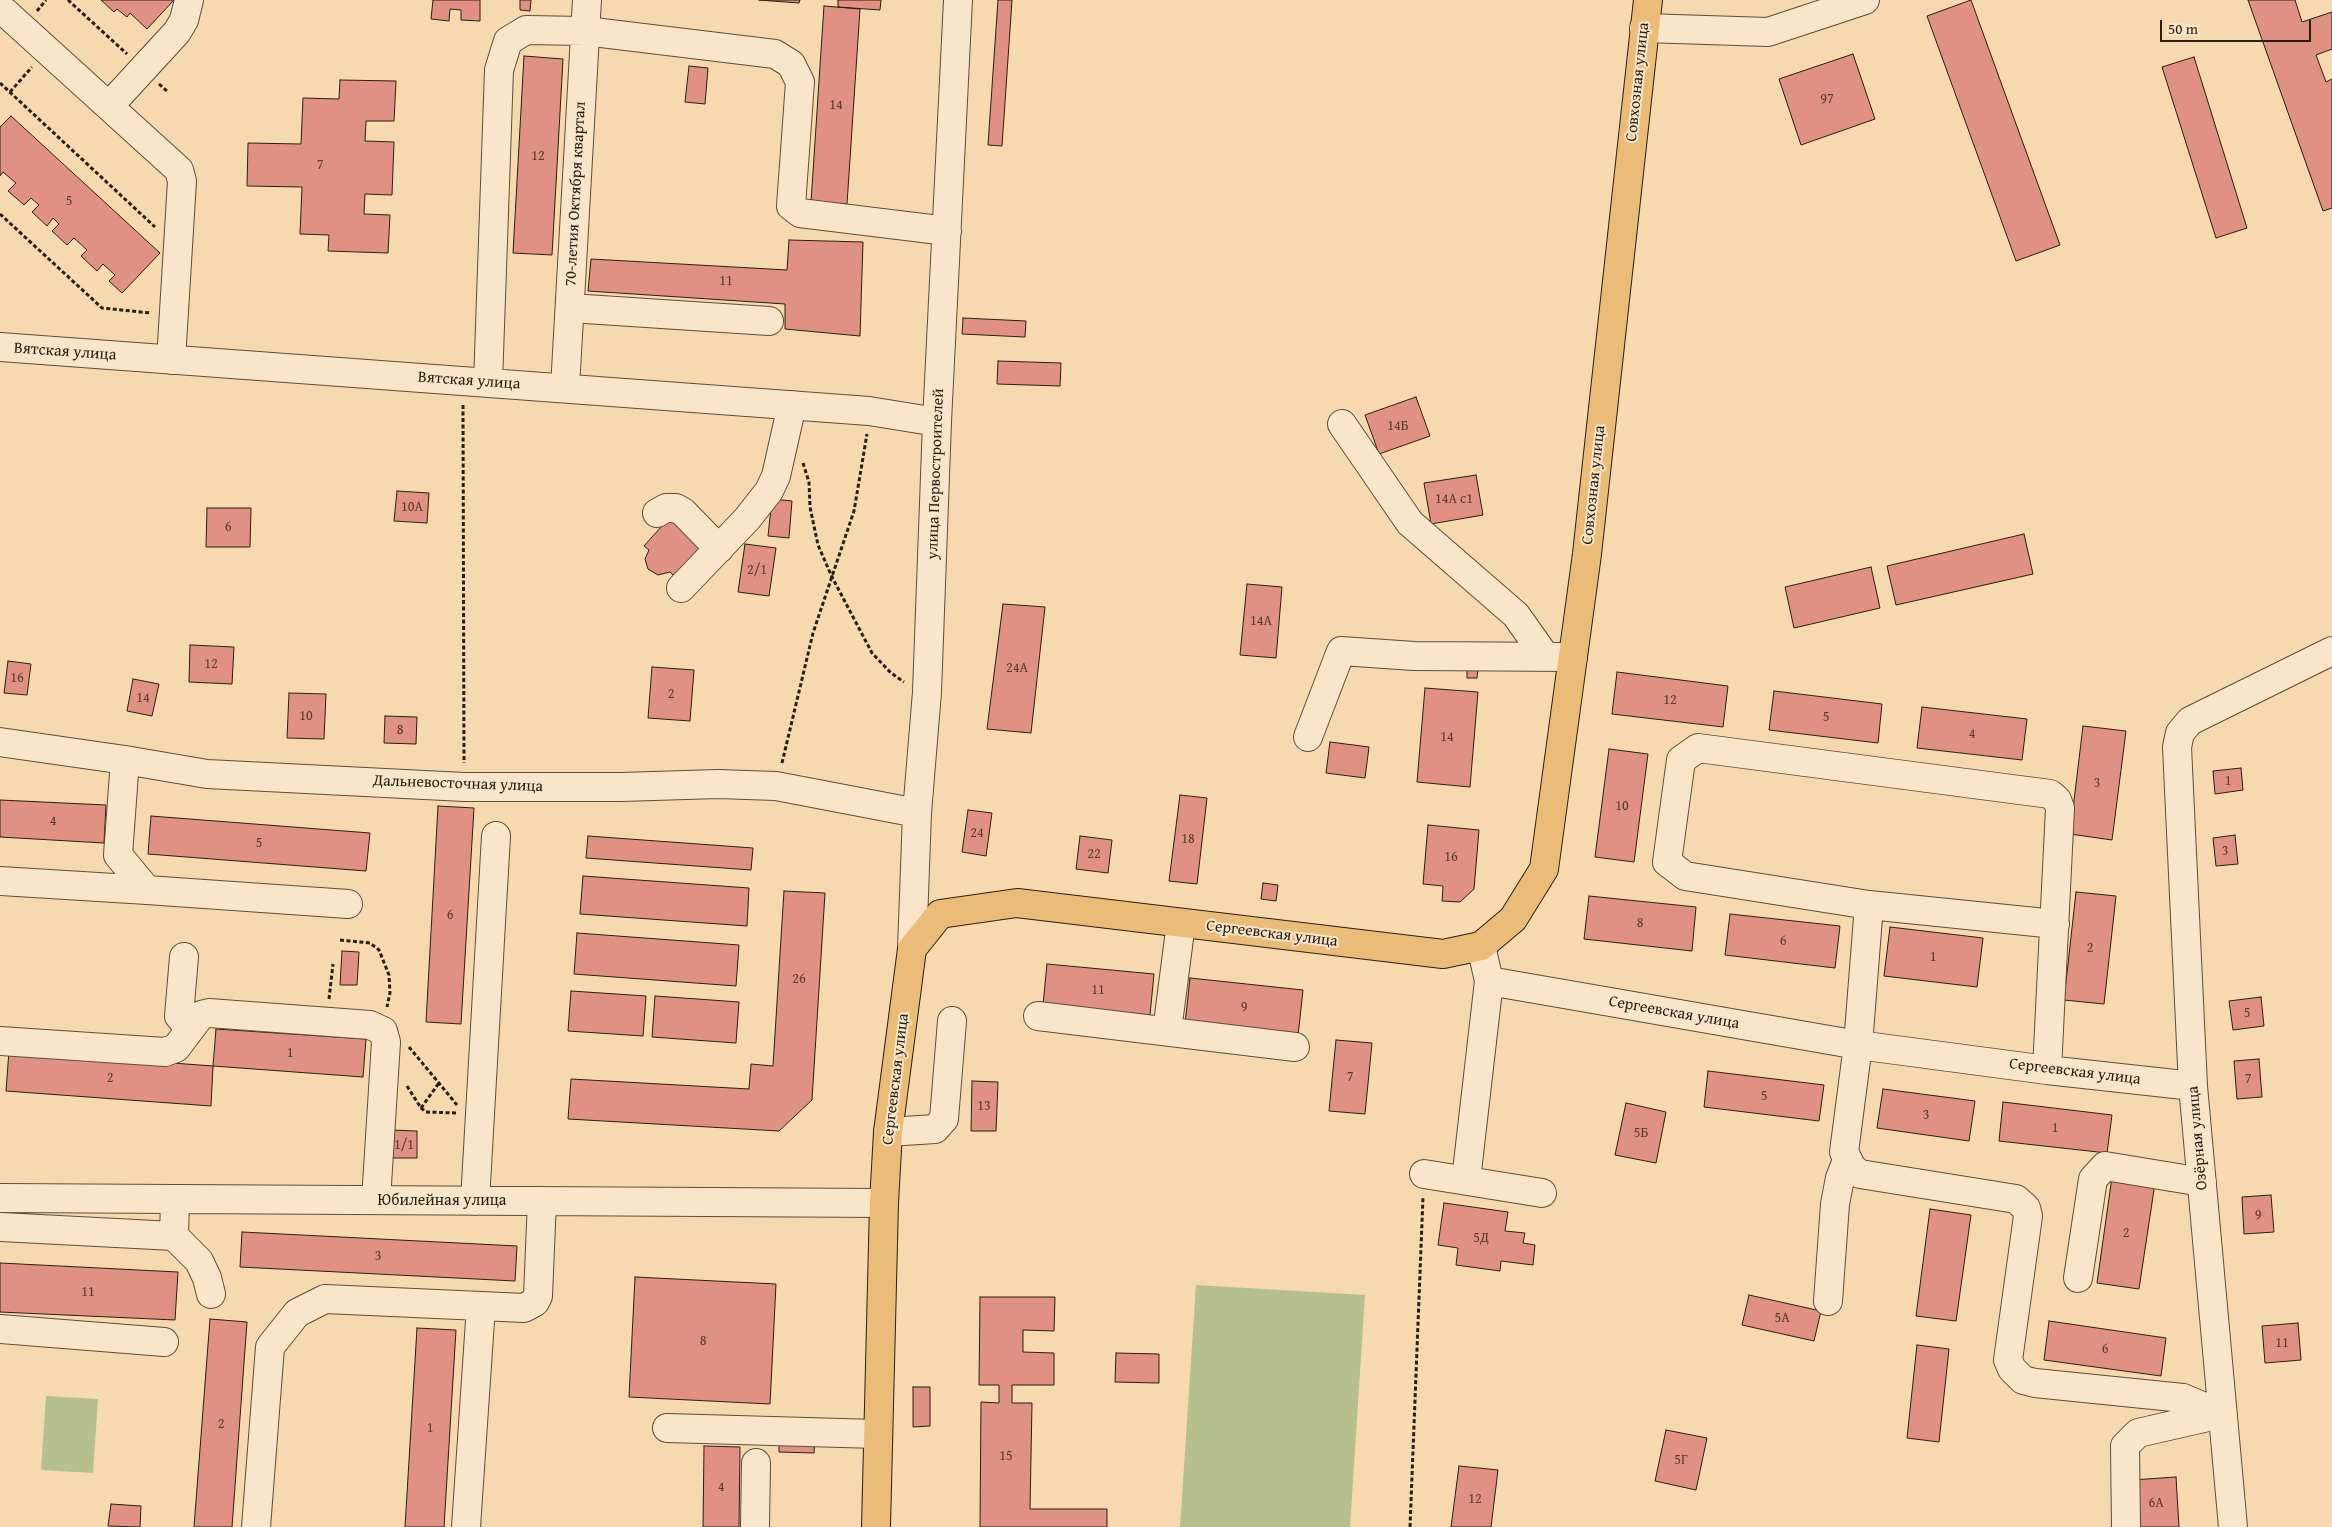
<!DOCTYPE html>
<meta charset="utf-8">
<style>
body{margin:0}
#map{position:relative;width:2332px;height:1527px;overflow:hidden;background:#f6d9ae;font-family:"Gentium Book Plus",serif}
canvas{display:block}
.scale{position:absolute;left:2160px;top:20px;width:151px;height:22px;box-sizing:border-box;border:2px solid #271f13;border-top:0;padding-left:6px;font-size:15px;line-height:18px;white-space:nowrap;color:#271f13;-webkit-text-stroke:4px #f9e6ca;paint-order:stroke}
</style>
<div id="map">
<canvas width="2332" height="1527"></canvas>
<div class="scale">50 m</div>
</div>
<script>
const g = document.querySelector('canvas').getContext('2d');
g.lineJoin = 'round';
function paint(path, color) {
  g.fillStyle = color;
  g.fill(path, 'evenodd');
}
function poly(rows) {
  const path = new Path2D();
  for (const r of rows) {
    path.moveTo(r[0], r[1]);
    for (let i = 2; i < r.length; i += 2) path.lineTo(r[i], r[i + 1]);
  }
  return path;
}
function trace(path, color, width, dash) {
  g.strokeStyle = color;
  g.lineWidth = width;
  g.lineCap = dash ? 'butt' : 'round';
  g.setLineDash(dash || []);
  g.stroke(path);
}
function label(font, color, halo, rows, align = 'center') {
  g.font = font + ' "Gentium Book Plus",serif';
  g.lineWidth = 4;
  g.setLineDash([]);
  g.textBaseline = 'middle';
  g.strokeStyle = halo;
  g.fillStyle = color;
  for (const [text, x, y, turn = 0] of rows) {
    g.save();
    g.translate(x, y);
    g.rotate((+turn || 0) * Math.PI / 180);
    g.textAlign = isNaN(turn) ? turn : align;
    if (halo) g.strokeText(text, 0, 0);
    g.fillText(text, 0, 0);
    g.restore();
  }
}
paint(poly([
 [1196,1285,1365,1295,1350,1527,1180,1527],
 [46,1396,98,1399,93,1473,41,1470]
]), '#b6c08f');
const building = poly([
 [101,0,174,0,147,29,130,13,127,17,117,9,114,12,101,0],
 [433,0,480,0,480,21,461,20,461,10,450,9,449,21,431,19,433,0],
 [520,0,531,0,530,11,520,10,520,0],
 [759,0,800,0,799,3,759,0],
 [838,0,881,0,880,10,838,7,838,0],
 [998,0,1012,0,1002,146,988,145,998,0],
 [1971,0,2060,245,2016,261,1927,16,1971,0],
 [2248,0,2295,0,2302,22,2332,12,2332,49,2316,55,2326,82,2332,79,2332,208,2323,211,2248,0],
 [824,6,860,9,847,204,811,202,824,6],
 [1853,54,1875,119,1801,145,1779,79,1853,54],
 [524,56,563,59,552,255,513,253,524,56],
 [2194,57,2247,228,2216,238,2162,67,2194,57],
 [689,66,708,68,705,104,685,102,689,66],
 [340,80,396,81,394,121,366,121,365,141,394,142,392,195,365,194,364,214,390,215,388,253,328,251,329,235,300,234,302,187,247,186,248,143,301,144,303,98,339,99,340,80],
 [11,116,160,253,122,293,109,281,115,275,103,264,97,271,81,256,87,250,74,238,67,245,52,231,59,224,53,218,47,226,32,212,39,205,31,198,24,205,8,191,16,183,3,172,0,176,0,127,11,116],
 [789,240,863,242,860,336,785,329,785,304,588,291,591,259,787,270,789,240],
 [963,318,1026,321,1025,337,962,334,963,318],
 [998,361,1061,363,1060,386,997,384,998,361],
 [1416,397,1430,436,1379,454,1365,415,1416,397],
 [1476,475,1483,515,1431,524,1424,483,1476,475],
 [397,491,429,493,427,523,394,521,397,491],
 [772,499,792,501,789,538,768,536,772,499],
 [207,508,251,508,250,547,206,547,207,508],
 [670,517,701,548,674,576,670,572,658,575,648,569,645,559,649,550,644,546,670,517],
 [2024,534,2033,574,1896,605,1887,566,2024,534],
 [745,544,776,548,769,596,738,592,745,544],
 [1871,567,1880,608,1794,628,1785,587,1871,567],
 [1247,584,1282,587,1276,658,1240,655,1247,584],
 [1003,604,1045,607,1031,733,987,729,1003,604],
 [190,645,234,647,232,684,189,682,190,645],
 [8,661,31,664,27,695,4,693,8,661],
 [652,667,694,670,690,721,648,718,652,667],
 [1467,668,1478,669,1477,678,1467,678,1467,668],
 [1617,672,1728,686,1723,727,1612,714,1617,672],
 [133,679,159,684,152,716,127,711,133,679],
 [1425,688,1478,692,1470,787,1417,782,1425,688],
 [1774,691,1882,704,1878,743,1769,730,1774,691],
 [289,693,326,694,324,739,287,738,289,693],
 [1922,707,2027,719,2022,760,1917,748,1922,707],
 [385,716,417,717,416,744,384,743,385,716],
 [2083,726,2126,731,2112,840,2070,834,2083,726],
 [1330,742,1369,747,1365,778,1326,773,1330,742],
 [1609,749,1648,754,1634,862,1595,857,1609,749],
 [2241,768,2243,790,2215,794,2213,771,2241,768],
 [1180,795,1207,798,1197,884,1169,881,1180,795],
 [0,800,106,805,104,843,0,837,0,800],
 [438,806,474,808,461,1024,426,1022,438,806],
 [968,810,992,813,986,856,962,852,968,810],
 [151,816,370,833,366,871,148,854,151,816],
 [1428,825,1479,830,1474,889,1460,902,1442,901,1443,886,1423,884,1428,825],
 [2235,835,2238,864,2216,866,2213,838,2235,835],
 [588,836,753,848,751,870,586,858,588,836],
 [1080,836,1112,840,1108,873,1076,869,1080,836],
 [583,876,749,888,747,926,580,914,583,876],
 [1263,883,1278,885,1276,901,1261,899,1263,883],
 [784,891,825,893,812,1100,779,1131,568,1119,571,1079,749,1089,751,1064,773,1066,784,891],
 [2076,892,2116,896,2104,1004,2064,1000,2076,892],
 [1589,896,1696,907,1692,951,1584,939,1589,896],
 [1730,914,1840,926,1835,968,1725,955,1730,914],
 [1890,927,1983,938,1977,987,1884,976,1890,927],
 [577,933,739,945,736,986,574,974,577,933],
 [342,951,359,952,357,985,340,985,342,951],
 [1047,964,1154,974,1150,1015,1043,1005,1047,964],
 [1190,978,1303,990,1298,1036,1185,1024,1190,978],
 [571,991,646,996,643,1036,568,1031,571,991],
 [655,996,739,1002,736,1043,652,1037,655,996],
 [2261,997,2264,1026,2233,1030,2229,1001,2261,997],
 [216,1029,366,1039,363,1077,213,1066,216,1029],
 [1336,1040,1372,1043,1365,1114,1329,1111,1336,1040],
 [9,1051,213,1066,211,1106,6,1091,9,1051],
 [2259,1059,2262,1097,2237,1099,2234,1061,2259,1059],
 [1708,1071,1824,1085,1819,1121,1704,1107,1708,1071],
 [972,1081,998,1082,996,1131,971,1131,972,1081],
 [1883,1089,1975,1101,1969,1141,1877,1128,1883,1089],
 [2003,1102,2112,1115,2107,1153,1999,1141,2003,1102],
 [1626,1103,1666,1112,1656,1163,1615,1155,1626,1103],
 [390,1130,417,1131,417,1158,390,1158,390,1130],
 [2112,1177,2155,1183,2139,1289,2097,1283,2112,1177],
 [2271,1195,2274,1232,2244,1234,2242,1197,2271,1195],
 [1444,1203,1508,1212,1505,1231,1525,1233,1523,1243,1535,1245,1533,1265,1501,1261,1500,1271,1456,1265,1458,1248,1438,1245,1444,1203],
 [1930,1209,1971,1215,1956,1321,1916,1316,1930,1209],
 [242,1232,517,1246,515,1281,240,1267,242,1232],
 [0,1263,178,1272,175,1320,0,1312,0,1263],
 [635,1277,776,1284,770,1404,629,1397,635,1277],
 [1749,1295,1821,1311,1814,1341,1742,1325,1749,1295],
 [980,1297,1055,1297,1054,1331,1023,1330,1023,1352,1054,1353,1054,1385,1012,1385,1012,1403,1032,1403,1030,1509,1107,1509,1107,1527,980,1527,981,1402,999,1403,999,1385,979,1385,980,1297],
 [210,1319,247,1322,232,1527,194,1527,210,1319],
 [2049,1321,2166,1338,2161,1376,2044,1360,2049,1321],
 [2298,1323,2301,1360,2265,1363,2262,1326,2298,1323],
 [417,1328,456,1330,444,1527,405,1527,417,1328],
 [1917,1345,1949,1349,1939,1442,1907,1438,1917,1345],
 [1116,1353,1159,1354,1159,1383,1115,1382,1116,1353],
 [913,1387,930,1387,930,1426,913,1427,913,1387],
 [1666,1430,1707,1438,1696,1490,1655,1481,1666,1430],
 [779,1436,815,1438,814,1453,779,1452,779,1436],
 [704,1446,740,1447,739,1527,703,1527,704,1446],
 [1459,1466,1498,1470,1491,1527,1451,1527,1459,1466],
 [2176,1477,2179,1527,2135,1527,2132,1480,2176,1477],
 [111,1504,141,1506,140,1527,108,1526,111,1504]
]);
paint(building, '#e09183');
trace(building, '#271f13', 1);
const minor = poly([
 [0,9,6,13,179,170,182,181,171,360],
 [1644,28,1768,32,1865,0],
 [109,106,177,32,184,20,189,0],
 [570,308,769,321],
 [0,347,869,411,937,422],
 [488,383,499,70,508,41,526,30,585,31,775,54,791,64,800,82,791,206,800,213,947,231],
 [565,388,587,0],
 [1342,424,1410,523,1516,615,1545,656],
 [657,513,666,508,676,508,683,512,719,549],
 [681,588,747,519,769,491,776,476,792,405],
 [1308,737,1341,651,1414,656,1573,657],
 [0,742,125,760,207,774,464,787,621,787,718,784,776,786,917,813],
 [125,760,118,855,147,890,348,904],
 [0,881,147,890],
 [1869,905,2055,924],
 [1481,946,1489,981,1858,1045,2047,1070,2193,1086],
 [912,949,917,813,927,692,937,422,958,0],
 [184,957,179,1016,190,1029],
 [1038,1016,1295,1047],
 [1167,1031,1181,923],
 [0,1041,165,1052,176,1048,201,1015,209,1013,370,1025,383,1031,386,1042,376,1200],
 [2047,1070,2060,808,2057,800,2050,794,2027,791,1698,748,1681,760,1667,862,1685,876,1869,905,1858,1045,1844,1152,1852,1168,1860,1174,2016,1199,2026,1208,2028,1216,2008,1360,2012,1369,2023,1380,2035,1383,2183,1398,2221,1414],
 [888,1132,935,1129,944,1119,952,1021],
 [1424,1174,1542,1193],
 [1466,1180,1489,981],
 [0,1198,884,1203],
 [475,1201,496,836],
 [1,1227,174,1236,175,1200],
 [174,1236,199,1261,207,1278,211,1294],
 [2078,1278,2093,1179,2105,1166,2202,1182],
 [1828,1301,1835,1204,1840,1178,1847,1160],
 [481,1306,524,1308,535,1302,538,1296,542,1201],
 [0,1329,164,1342],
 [667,1428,877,1434],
 [256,1527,270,1347,297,1313,325,1299,481,1306,466,1527],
 [755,1527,756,1463],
 [2126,1527,2125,1446,2138,1433,2221,1414],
 [2233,1527,2193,1086,2177,747,2180,733,2190,721,2332,651]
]);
const major = poly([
 [876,1527,884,1203,888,1132,912,949,940,914,1017,903,1443,954,1481,946,1513,919,1544,869,1587,554,1648,0]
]);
trace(minor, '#5b4e3a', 30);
trace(major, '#271f13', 30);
trace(poly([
 [68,0,127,54],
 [37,11,46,0],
 [0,83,155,227],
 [159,84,168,92],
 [10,92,32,67],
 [0,214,102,308,151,313],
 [463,405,464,763],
 [803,463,809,482,810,507,818,545,832,577,872,653,891,673,904,682],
 [782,763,813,633,854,511,867,434],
 [340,940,370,943,379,950,389,975,390,993,387,1007],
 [329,999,333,964],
 [409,1047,457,1105],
 [407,1086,421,1108,426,1112,457,1113],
 [421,1108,439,1083],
 [1410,1527,1423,1197]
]), '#271f13', 3, [4, 2.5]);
trace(minor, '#f9e6ca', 28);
trace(major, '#ebbc77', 28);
label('14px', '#553c2f', null, [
 ["97",1827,99],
 ["14",836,105],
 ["12",538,156],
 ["7",320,165],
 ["5",69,201],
 ["11",726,281],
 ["14Б",1398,426],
 ["14А с1",1454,499],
 ["10А",412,507],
 ["6",228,527],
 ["2/1",757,570],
 ["14А",1261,621],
 ["12",211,664],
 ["24А",1017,668],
 ["16",17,678],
 ["2",671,694],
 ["14",143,698],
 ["12",1670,700],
 ["10",306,716],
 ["5",1826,717],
 ["8",400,730],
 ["4",1972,734],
 ["14",1447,737],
 ["1",2228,781],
 ["3",2097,783],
 ["10",1622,806],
 ["4",53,821],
 ["24",977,833],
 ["18",1188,839],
 ["5",259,843],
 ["3",2225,851],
 ["22",1094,854],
 ["16",1451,857],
 ["6",450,915],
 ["8",1640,923],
 ["6",1783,941],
 ["2",2090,948],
 ["1",1933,957],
 ["26",799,979],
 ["11",1098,990],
 ["9",1244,1007],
 ["5",2247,1013],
 ["1",290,1053],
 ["7",1350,1077],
 ["2",110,1078],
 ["7",2248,1079],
 ["5",1764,1096],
 ["13",984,1106],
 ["3",1926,1115],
 ["1",2055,1128],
 ["5Б",1641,1133],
 ["1/1",404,1145],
 ["9",2258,1215],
 ["2",2126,1233],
 ["5Д",1481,1238],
 ["3",378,1256],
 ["11",88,1292],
 ["5А",1782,1318],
 ["8",703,1341],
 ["11",2282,1343],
 ["6",2105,1349],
 ["2",221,1424],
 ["1",430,1428],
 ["15",1006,1456],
 ["5Г",1681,1460],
 ["4",721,1487],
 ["12",1475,1499],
 ["6А",2156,1503]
]);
label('16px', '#271f13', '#f9e6ca', [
 ["Совхозная улица",1638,82,-84],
 ["70-летия Октября квартал",576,194,-87],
 ["Вятская улица",65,352,4],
 ["Вятская улица",469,381,4],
 ["улица Первостроителей",936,474,-88],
 ["Совхозная улица",1594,485,-84],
 ["Дальневосточная улица",458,784,2],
 ["Сергеевская улица",1272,934,7],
 ["Сергеевская улица",1674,1013,10],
 ["Сергеевская улица",2075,1072,7],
 ["Сергеевская улица",896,1079,-83],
 ["Озёрная улица",2198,1138,-95],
 ["Юбилейная улица",442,1201]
]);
</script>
